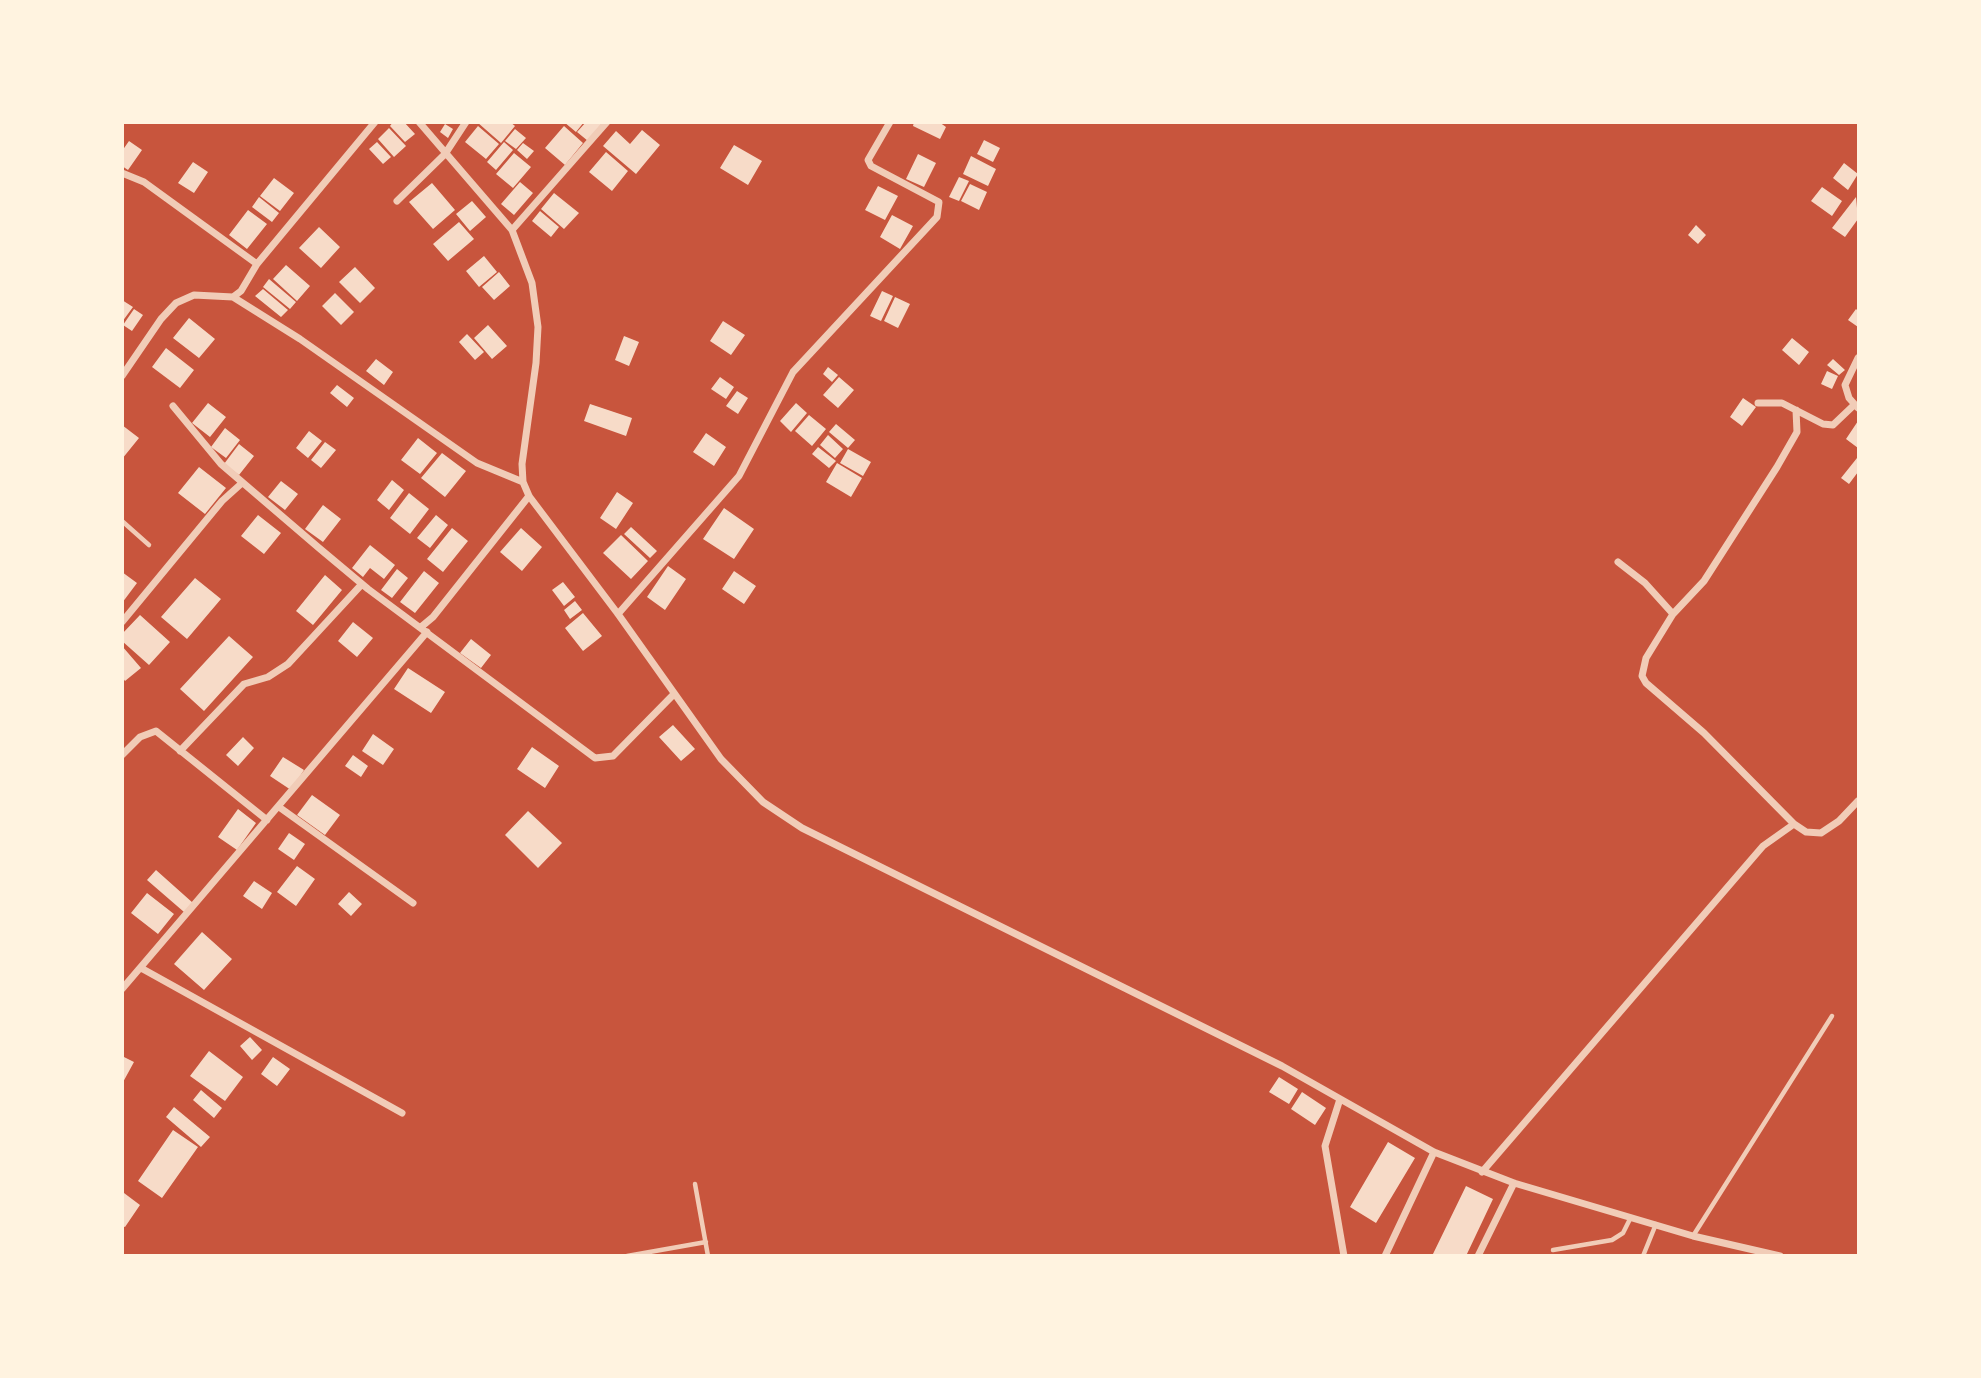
<!DOCTYPE html>
<style>
body{margin:0}
#map{position:relative;width:1981px;height:1378px;overflow:hidden;background:#c8553d;font-family:Arial,sans-serif}
canvas{display:block}
.frame{position:absolute;inset:0;border:124px solid #fff3e0;pointer-events:none}
</style>
<div id="map">
<canvas width="1981" height="1378"></canvas>
<div class="frame"></div>
</div>
<script>
const g = document.querySelector('canvas').getContext('2d');
g.lineJoin = 'round';
function paint(path, color) {
  g.fillStyle = color;
  g.fill(path, 'evenodd');
}
function poly(rows) {
  const path = new Path2D();
  for (const r of rows) {
    path.moveTo(r[0], r[1]);
    for (let i = 2; i < r.length; i += 2) path.lineTo(r[i], r[i + 1]);
  }
  return path;
}
function trace(path, color, width, dash) {
  g.strokeStyle = color;
  g.lineWidth = width;
  g.lineCap = dash ? 'butt' : 'round';
  g.setLineDash(dash || []);
  g.stroke(path);
}
paint(poly([
 [393,122,404,122,415,134,405,142,390,126],
 [477,122,510,122,515,126,501,143],
 [564,122,584,122,576,132],
 [586,122,603,122,588,141,577,132],
 [914,122,939,122,946,127,940,139,913,126],
 [445,124,453,129,448,138,440,132],
 [478,126,499,144,486,159,465,142],
 [564,126,583,143,565,165,545,148],
 [389,128,406,146,394,157,378,139],
 [515,129,526,138,516,149,505,141],
 [642,130,660,145,636,174,603,146,616,131,630,144],
 [984,140,1000,148,993,162,977,154],
 [129,141,142,150,128,170,122,166,122,151],
 [377,142,391,157,383,164,369,149],
 [504,142,513,150,496,170,487,162],
 [523,143,534,151,527,159,517,150],
 [734,145,762,161,748,185,720,168],
 [606,152,628,171,612,191,589,172],
 [514,153,531,167,513,188,496,174],
 [918,154,936,163,924,187,906,179],
 [971,156,996,169,988,186,963,174],
 [193,162,208,172,194,193,178,183],
 [1844,163,1858,174,1848,190,1833,178],
 [959,177,969,181,959,201,949,197],
 [274,178,294,193,280,211,260,196],
 [520,182,533,193,514,215,501,204],
 [432,183,455,210,433,229,409,202],
 [970,184,987,192,979,210,961,201],
 [878,186,898,196,885,220,865,210],
 [1822,187,1842,201,1832,216,1811,201],
 [554,193,579,213,564,229,541,209],
 [259,197,279,213,272,222,252,207],
 [1856,197,1858,219,1845,237,1832,228],
 [472,201,486,217,470,231,456,214],
 [248,210,267,224,247,249,229,235],
 [540,211,559,227,551,237,532,221],
 [892,215,913,226,900,249,880,237],
 [459,222,474,239,448,261,433,244],
 [1696,225,1706,235,1698,244,1688,235],
 [319,227,340,247,321,268,299,248],
 [484,256,497,272,479,287,466,271],
 [286,265,310,286,297,301,273,279],
 [355,267,375,288,360,303,339,282],
 [499,272,510,286,494,300,482,287],
 [269,279,296,302,290,309,263,287],
 [263,289,288,310,281,317,255,296],
 [882,291,893,296,881,321,870,316],
 [335,293,354,312,341,325,322,306],
 [895,297,910,304,898,328,884,321],
 [122,300,133,307,122,322],
 [134,309,143,315,132,331,123,325],
 [1856,309,1858,311,1858,327,1848,320],
 [189,318,215,339,199,358,173,338],
 [723,321,745,335,731,355,710,341],
 [488,325,507,346,492,359,474,338],
 [467,334,484,352,475,360,459,342],
 [624,336,639,342,629,366,615,360],
 [1792,338,1809,352,1799,365,1782,350],
 [166,348,194,370,180,388,152,367],
 [376,359,393,372,384,385,366,371],
 [1833,359,1845,370,1839,375,1827,365],
 [828,367,838,375,832,382,823,374],
 [1827,371,1838,376,1832,389,1821,384],
 [720,377,734,387,726,399,711,389],
 [839,377,854,390,838,408,823,395],
 [337,385,354,398,347,407,330,393],
 [737,391,748,398,738,414,726,406],
 [1743,398,1756,407,1742,426,1730,417],
 [208,403,226,417,210,437,192,423],
 [796,403,807,413,791,432,780,421],
 [590,404,632,418,626,436,584,421],
 [809,415,826,429,812,446,795,431],
 [1858,421,1858,448,1846,439],
 [836,424,855,440,848,448,829,432],
 [122,425,139,438,122,459],
 [225,428,240,440,226,458,211,447],
 [309,431,322,441,308,458,296,448],
 [706,433,726,447,714,466,693,452],
 [828,435,843,449,835,458,820,445],
 [418,438,437,453,420,474,401,460],
 [325,442,336,450,321,468,311,460],
 [239,444,254,456,239,475,224,464],
 [818,447,836,461,829,468,812,454],
 [848,449,871,462,863,476,840,463],
 [442,453,466,471,445,497,421,478],
 [1857,458,1858,472,1849,484,1841,478],
 [837,463,862,478,851,497,826,482],
 [199,467,226,488,205,514,178,493],
 [392,480,404,490,389,510,377,500],
 [281,481,298,494,285,510,268,497],
 [617,492,633,503,616,529,600,518],
 [409,493,429,509,410,534,390,518],
 [323,505,341,519,323,542,305,529],
 [724,508,754,529,734,559,703,539],
 [258,515,281,533,264,554,241,536],
 [436,515,448,525,430,548,417,538],
 [631,527,657,551,650,558,624,534],
 [452,528,468,541,443,572,427,559],
 [521,528,542,547,522,571,500,552],
 [621,535,648,561,631,579,603,553],
 [370,545,395,565,384,579,370,568,363,577,352,568],
 [668,566,686,579,665,610,647,597],
 [397,569,408,578,392,598,381,590],
 [424,571,439,583,415,613,400,602],
 [734,571,756,586,744,604,722,589],
 [122,572,137,583,122,603],
 [325,575,342,590,313,625,296,611],
 [195,578,221,599,187,639,161,617],
 [563,582,575,597,564,606,552,590],
 [575,601,582,610,570,619,564,610],
 [583,613,602,636,583,651,565,628],
 [140,615,170,642,149,665,122,641,122,634],
 [353,622,373,638,357,657,338,641],
 [229,636,253,657,204,711,180,689],
 [471,639,491,655,481,668,460,653],
 [122,646,141,668,125,681,122,677],
 [408,668,445,692,431,713,394,689],
 [673,725,695,749,681,761,659,737],
 [373,734,394,749,383,765,362,751],
 [243,737,254,748,238,766,226,755],
 [532,747,559,766,545,788,517,769],
 [353,755,368,766,361,777,345,766],
 [283,757,304,770,291,790,270,776],
 [312,795,340,815,325,835,297,815],
 [238,809,256,823,237,850,218,837],
 [528,811,562,843,538,868,505,835],
 [289,833,305,844,294,860,278,849],
 [297,866,315,879,296,906,277,892],
 [156,870,193,903,184,912,147,880],
 [254,881,272,893,262,909,243,896],
 [349,892,362,904,351,916,338,904],
 [147,893,174,914,158,934,131,913],
 [202,932,232,959,204,990,174,964],
 [250,1037,262,1050,252,1060,240,1046],
 [209,1051,243,1077,225,1101,190,1076],
 [122,1056,134,1062,122,1084],
 [273,1057,290,1069,277,1086,261,1074],
 [1279,1077,1298,1089,1289,1104,1269,1092],
 [201,1090,222,1108,214,1118,193,1100],
 [1302,1092,1326,1108,1315,1125,1291,1109],
 [174,1107,210,1137,201,1147,166,1117],
 [173,1130,198,1147,162,1198,138,1181],
 [1388,1142,1415,1158,1376,1223,1350,1207],
 [1466,1186,1493,1199,1466,1256,1432,1256],
 [124,1193,140,1205,125,1227,122,1226]
]), '#f7dbc8');
trace(poly([
 [122,521,149,545],
 [695,1184,708,1256],
 [1693,1236,1832,1016],
 [1553,1250,1612,1240,1623,1233,1631,1217],
 [627,1256,706,1242],
 [1643,1256,1656,1224]
]), '#f1ccb7', 4.5);
trace(poly([
 [419,122,512,230,532,283,538,327,536,363,522,464,523,482,529,496,618,614,721,759,763,802,802,828,1282,1066,1434,1152,1514,1183,1693,1236,1780,1256],
 [122,173,144,182,257,264],
 [397,201,445,154,466,122],
 [512,230,607,122],
 [233,297,300,339,477,463,523,482],
 [1858,358,1845,385,1849,398,1858,408],
 [122,376,161,319,176,303,194,295,233,297,241,291,257,264,375,122],
 [1758,403,1782,403,1823,424,1833,425,1854,405],
 [173,406,221,464,319,548,368,589,595,758,613,756,673,695],
 [1618,562,1645,583,1673,614,1646,658,1642,676,1646,683,1704,733,1794,824],
 [618,614,739,476,793,372,937,217,939,202,871,166,868,160,890,122],
 [1673,614,1704,581,1777,467,1797,432,1796,410],
 [122,622,222,501,242,483],
 [421,627,433,617,529,496],
 [180,751,244,684,268,677,288,664,362,584],
 [122,755,140,737,156,731,267,820],
 [279,807,413,903],
 [141,968,402,1113],
 [122,989,427,632],
 [1340,1099,1325,1146,1344,1256],
 [1482,1172,1763,846,1794,824,1806,832,1821,833,1839,821,1858,801],
 [1385,1256,1434,1152],
 [1478,1256,1514,1183]
]), '#f1ccb7', 7);
</script>
